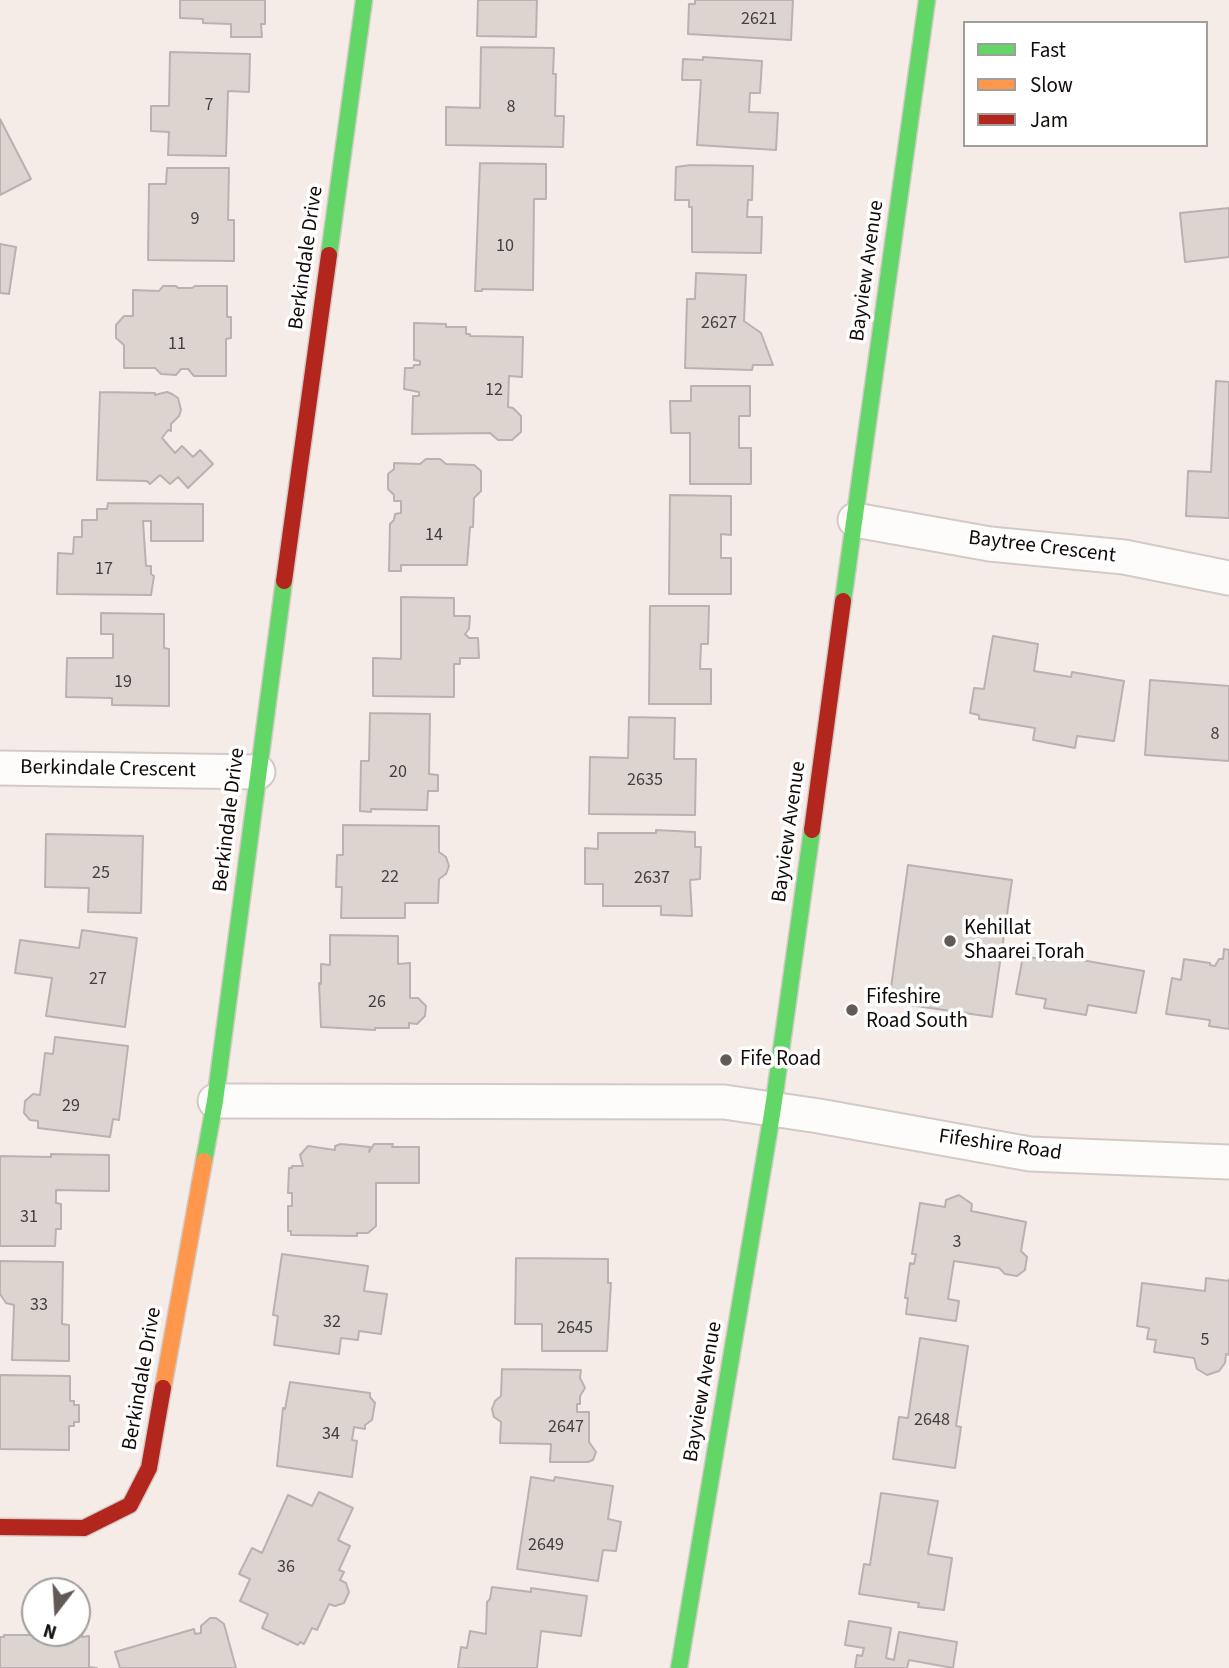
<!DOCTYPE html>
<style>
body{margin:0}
#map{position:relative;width:1229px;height:1668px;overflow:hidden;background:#f5ece7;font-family:"Source Sans 3",sans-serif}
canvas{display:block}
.legend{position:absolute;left:963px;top:21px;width:245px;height:126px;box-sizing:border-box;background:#fff;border:2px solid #a09d9d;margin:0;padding:9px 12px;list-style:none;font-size:21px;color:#110b09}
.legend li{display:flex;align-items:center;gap:14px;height:35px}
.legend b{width:35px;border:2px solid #a09d9d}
.north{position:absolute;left:21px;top:1577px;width:70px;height:70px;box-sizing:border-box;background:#fff;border:2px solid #a09d9d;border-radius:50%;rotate:197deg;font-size:19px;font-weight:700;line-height:28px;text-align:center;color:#110b09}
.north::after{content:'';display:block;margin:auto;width:24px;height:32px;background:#615a57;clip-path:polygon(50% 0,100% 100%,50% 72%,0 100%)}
</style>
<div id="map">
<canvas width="1229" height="1668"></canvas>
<ul class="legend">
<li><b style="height:9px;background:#63d668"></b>Fast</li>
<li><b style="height:9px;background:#ff974d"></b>Slow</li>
<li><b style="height:9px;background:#b3261e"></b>Jam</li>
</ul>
<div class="north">N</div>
</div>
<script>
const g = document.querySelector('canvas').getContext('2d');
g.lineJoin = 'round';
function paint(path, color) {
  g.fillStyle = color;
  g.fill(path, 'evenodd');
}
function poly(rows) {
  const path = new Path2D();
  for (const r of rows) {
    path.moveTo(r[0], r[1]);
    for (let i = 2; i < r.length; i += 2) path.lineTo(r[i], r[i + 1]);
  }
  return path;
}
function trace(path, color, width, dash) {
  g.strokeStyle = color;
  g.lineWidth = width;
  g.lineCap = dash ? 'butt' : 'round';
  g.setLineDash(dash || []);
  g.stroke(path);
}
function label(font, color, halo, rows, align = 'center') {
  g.font = font + ' "Source Sans 3",sans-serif';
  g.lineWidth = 7;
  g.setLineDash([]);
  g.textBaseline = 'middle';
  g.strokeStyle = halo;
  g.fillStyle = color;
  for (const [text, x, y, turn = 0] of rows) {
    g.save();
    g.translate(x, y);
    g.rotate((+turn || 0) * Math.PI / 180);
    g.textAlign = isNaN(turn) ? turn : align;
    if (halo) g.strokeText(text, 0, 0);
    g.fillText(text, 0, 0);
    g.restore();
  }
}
const building = poly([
 [180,0,265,0,265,24,261,24,262,37,231,37,231,24,203,23,203,19,180,18,180,0],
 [478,0,537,0,536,37,477,36,478,0],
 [695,0,793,0,791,40,688,34,689,4,695,4,695,0],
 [481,47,554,48,553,74,556,74,555,116,564,116,563,147,446,145,446,107,480,108,481,47],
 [170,52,250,54,249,92,228,91,226,156,168,155,169,132,151,131,151,106,169,106,170,52],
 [703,57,762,61,760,93,750,93,749,112,778,113,776,150,697,145,701,80,682,80,683,59,703,60,703,57],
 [0,119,31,179,0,195,0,119],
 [480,163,546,164,546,199,534,199,533,290,482,289,482,291,475,291,480,163],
 [691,165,753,166,752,200,748,200,747,217,762,217,761,253,692,252,692,207,689,207,689,200,675,200,676,167,691,165],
 [167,168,229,168,228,220,234,220,234,261,148,260,149,184,166,184,167,168],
 [1229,208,1229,257,1185,262,1180,213,1229,208],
 [0,244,16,247,9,294,0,293,0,244],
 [696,273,746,275,744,321,761,333,773,365,753,365,752,370,685,368,687,299,695,299,696,273],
 [163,286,176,286,178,288,192,288,195,286,227,286,227,317,231,317,231,338,226,339,226,376,194,376,188,369,181,369,176,375,161,374,155,368,124,368,124,345,116,338,116,325,124,316,133,316,133,290,159,291,163,286],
 [414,323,446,324,446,327,466,327,466,334,470,334,470,336,523,337,522,377,509,376,508,407,513,408,521,416,521,432,512,440,498,440,490,433,412,434,413,396,419,396,419,392,404,389,405,368,413,368,414,365,420,365,420,361,414,360,414,323],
 [1216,381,1229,382,1229,518,1186,516,1188,471,1211,472,1216,381],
 [691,386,750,386,750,416,739,416,739,448,751,448,751,484,690,484,690,433,671,433,670,401,691,401,691,386],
 [100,392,155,393,155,395,167,392,172,394,178,398,181,410,179,416,171,424,171,431,168,430,162,438,175,453,182,446,193,457,200,450,213,464,188,488,178,477,170,484,160,475,150,484,147,481,97,480,100,392],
 [426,459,440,459,446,464,474,465,481,471,481,491,474,498,473,527,470,527,467,565,401,565,401,571,389,571,390,524,394,520,395,514,401,513,401,501,394,501,394,495,388,489,388,474,394,469,394,463,420,464,426,459],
 [670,495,731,496,731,535,721,534,721,558,731,558,731,594,669,594,670,495],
 [108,503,203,504,203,541,151,541,151,521,143,521,146,566,151,566,151,574,154,576,151,595,57,594,58,553,73,554,74,537,82,537,82,520,97,520,97,509,107,509,108,503],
 [401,597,454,598,454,616,470,616,469,629,465,634,469,638,478,638,479,658,460,658,460,664,454,664,454,697,373,696,373,658,401,659,401,597],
 [650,606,709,606,708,644,701,644,700,669,711,669,711,704,649,704,650,606],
 [101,613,164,614,164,648,169,649,169,706,112,705,112,698,66,697,67,658,113,658,113,634,101,634,101,613],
 [993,636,1038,644,1034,671,1071,677,1072,672,1124,681,1114,741,1077,736,1075,748,1033,740,1035,728,979,719,979,715,970,713,974,688,984,689,993,636],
 [1150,680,1229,686,1229,761,1145,755,1150,680],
 [370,713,430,714,429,774,438,775,438,791,428,791,427,810,371,809,371,812,360,811,361,761,369,761,370,713],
 [629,717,675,718,674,759,696,759,695,815,589,814,590,757,628,758,629,717],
 [343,825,439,826,439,852,446,857,449,866,446,874,439,879,438,903,405,903,405,918,341,918,342,887,336,887,337,855,343,855,343,825],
 [656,830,695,832,695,847,701,847,700,879,690,880,692,916,661,915,661,906,603,906,603,884,585,884,585,848,598,849,598,833,656,833,656,830],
 [46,834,143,836,141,913,88,912,89,888,45,887,46,834],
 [908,865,1012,880,992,1017,889,1002,908,865],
 [82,930,137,938,125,1027,46,1016,52,978,15,973,20,940,79,948,82,930],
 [330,935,398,936,398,964,410,963,410,998,418,998,426,1006,425,1016,417,1024,409,1023,409,1028,375,1028,375,1030,321,1027,319,983,321,984,321,964,330,965,330,935],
 [1224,949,1229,950,1229,1029,1209,1026,1210,1020,1166,1014,1172,978,1181,980,1184,959,1210,963,1210,965,1215,966,1219,959,1223,959,1224,949],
 [1053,955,1144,971,1136,1013,1088,1005,1086,1015,1044,1008,1046,999,1016,994,1023,956,1052,961,1053,955],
 [55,1037,128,1046,119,1120,113,1119,110,1137,38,1128,38,1121,30,1120,24,1113,25,1101,33,1094,40,1095,45,1053,53,1054,55,1037],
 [341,1144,370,1147,369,1152,374,1144,393,1144,392,1147,419,1147,419,1183,376,1183,376,1226,368,1233,357,1233,357,1236,291,1235,291,1231,288,1231,288,1206,292,1206,292,1193,288,1193,289,1168,292,1168,292,1166,303,1166,300,1155,308,1146,335,1150,335,1146,341,1144],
 [51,1154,109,1155,109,1191,56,1190,56,1203,61,1204,61,1229,56,1229,55,1246,0,1246,0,1156,51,1157,51,1154],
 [959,1195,972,1204,971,1211,1026,1222,1021,1251,1027,1257,1025,1270,1017,1276,1005,1274,999,1268,954,1261,948,1299,959,1301,956,1321,906,1314,908,1298,905,1298,910,1263,914,1264,916,1254,912,1254,920,1203,945,1207,946,1200,959,1195],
 [282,1254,368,1266,364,1291,387,1294,381,1334,359,1331,358,1340,341,1338,339,1354,274,1345,278,1316,273,1315,282,1254],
 [516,1258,608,1259,608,1283,611,1283,607,1351,542,1351,542,1324,515,1324,516,1258],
 [0,1261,63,1262,62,1324,69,1325,69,1361,12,1360,14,1305,6,1303,0,1294,0,1261],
 [1206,1278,1229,1281,1229,1279,1229,1355,1226,1354,1225,1363,1219,1371,1207,1375,1197,1369,1194,1358,1154,1352,1156,1340,1147,1339,1149,1328,1137,1326,1142,1283,1205,1291,1206,1278],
 [920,1338,968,1346,956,1426,961,1427,955,1468,893,1459,899,1417,908,1418,920,1338],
 [502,1369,581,1370,580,1378,585,1388,580,1396,580,1404,577,1404,577,1412,589,1412,589,1442,596,1452,593,1460,588,1462,550,1462,551,1444,500,1443,501,1422,494,1417,492,1409,495,1401,501,1396,502,1369],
 [0,1375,70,1376,70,1401,74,1401,74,1405,79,1405,79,1422,74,1422,74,1426,69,1426,69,1450,0,1449,0,1375],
 [290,1382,370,1393,370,1397,375,1403,372,1420,365,1425,365,1429,354,1427,352,1440,357,1441,352,1477,277,1466,283,1408,285,1409,290,1382],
 [531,1477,554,1481,555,1477,613,1486,608,1519,621,1522,616,1551,603,1550,598,1581,517,1569,531,1477],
 [319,1492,353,1508,338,1540,350,1546,339,1570,344,1572,340,1580,346,1583,349,1592,344,1603,335,1606,329,1604,317,1630,312,1628,304,1644,300,1642,298,1645,262,1628,268,1614,240,1601,250,1579,239,1574,252,1548,262,1553,288,1495,312,1506,319,1492],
 [881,1493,938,1501,928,1554,952,1558,944,1610,918,1607,919,1603,859,1594,864,1564,870,1565,881,1493],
 [492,1587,531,1592,531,1588,587,1596,581,1636,541,1631,537,1668,458,1668,461,1647,467,1648,470,1631,486,1634,487,1602,490,1599,492,1587],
 [210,1618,216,1618,224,1624,236,1668,120,1668,115,1652,194,1629,195,1634,201,1633,201,1626,210,1618],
 [849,1621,891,1628,886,1658,894,1660,899,1632,957,1642,953,1668,909,1660,907,1668,855,1668,857,1655,862,1656,864,1648,845,1645,849,1621],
 [35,1633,59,1633,59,1636,64,1636,64,1633,82,1633,82,1637,89,1636,89,1667,97,1668,0,1668,0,1637,4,1637,4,1635,35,1635,35,1633]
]);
paint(building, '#dbd4cf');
trace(building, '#b9b2ae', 2);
const street = poly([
 [855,520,990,544,1124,557,1229,578],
 [0,768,258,772],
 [215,1101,724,1102,819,1116,1030,1154,1229,1162]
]);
const fast = poly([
 [329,255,364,0],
 [843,601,927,0],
 [204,1161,215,1101,284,581],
 [679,1668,773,1108,812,830]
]);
const slow = poly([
 [163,1388,204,1161]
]);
const jam = poly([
 [284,581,329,255],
 [812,830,843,601],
 [0,1527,84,1528,130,1505,149,1468,163,1388]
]);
trace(street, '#d1cac7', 37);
trace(fast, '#d1cac7', 19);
trace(slow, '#d1cac7', 19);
trace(jam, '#d1cac7', 19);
trace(street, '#fefcfb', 33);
trace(fast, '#63d668', 16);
trace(slow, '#ff974d', 16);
trace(jam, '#b3261e', 16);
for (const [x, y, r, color] of [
 [950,941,7,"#615a57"],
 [852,1010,7,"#615a57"],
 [726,1060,7,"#615a57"]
]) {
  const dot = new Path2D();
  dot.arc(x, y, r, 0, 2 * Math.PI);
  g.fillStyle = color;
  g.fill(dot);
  trace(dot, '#fff', 2.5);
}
label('18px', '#443e3c', null, [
 ["2621",759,20],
 ["7",209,106],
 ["8",511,108],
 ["9",195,220],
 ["10",505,247],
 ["2627",719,324],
 ["11",177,345],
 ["12",494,391],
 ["14",434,536],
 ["17",104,570],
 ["19",123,683],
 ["8",1215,735],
 ["20",398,773],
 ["2635",645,781],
 ["25",101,874],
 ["22",390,878],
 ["2637",652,879],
 ["27",98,980],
 ["26",377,1003],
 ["29",71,1107],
 ["31",29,1218],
 ["3",957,1243],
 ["33",39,1306],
 ["32",332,1323],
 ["2645",575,1329],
 ["5",1205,1341],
 ["2648",932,1421],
 ["2647",566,1428],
 ["34",331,1435],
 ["2649",546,1546],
 ["36",286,1568]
]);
label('21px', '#110b09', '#fff', [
 ["Berkindale Drive",307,258,-82],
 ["Bayview Avenue",868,271,-82],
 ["Baytree Crescent",1042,548,7],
 ["Berkindale Crescent",108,770,1],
 ["Berkindale Drive",230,820,-83],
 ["Bayview Avenue",790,832,-82],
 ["Fifeshire Road",1000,1146,8],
 ["Berkindale Drive",143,1379,-80],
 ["Bayview Avenue",704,1392,-80]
]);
label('21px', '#110b09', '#fff', [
 ["Kehillat",964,929],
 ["Shaarei Torah",964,953],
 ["Fifeshire",866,998],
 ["Road South",866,1022],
 ["Fife Road",740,1060]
], 'left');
</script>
